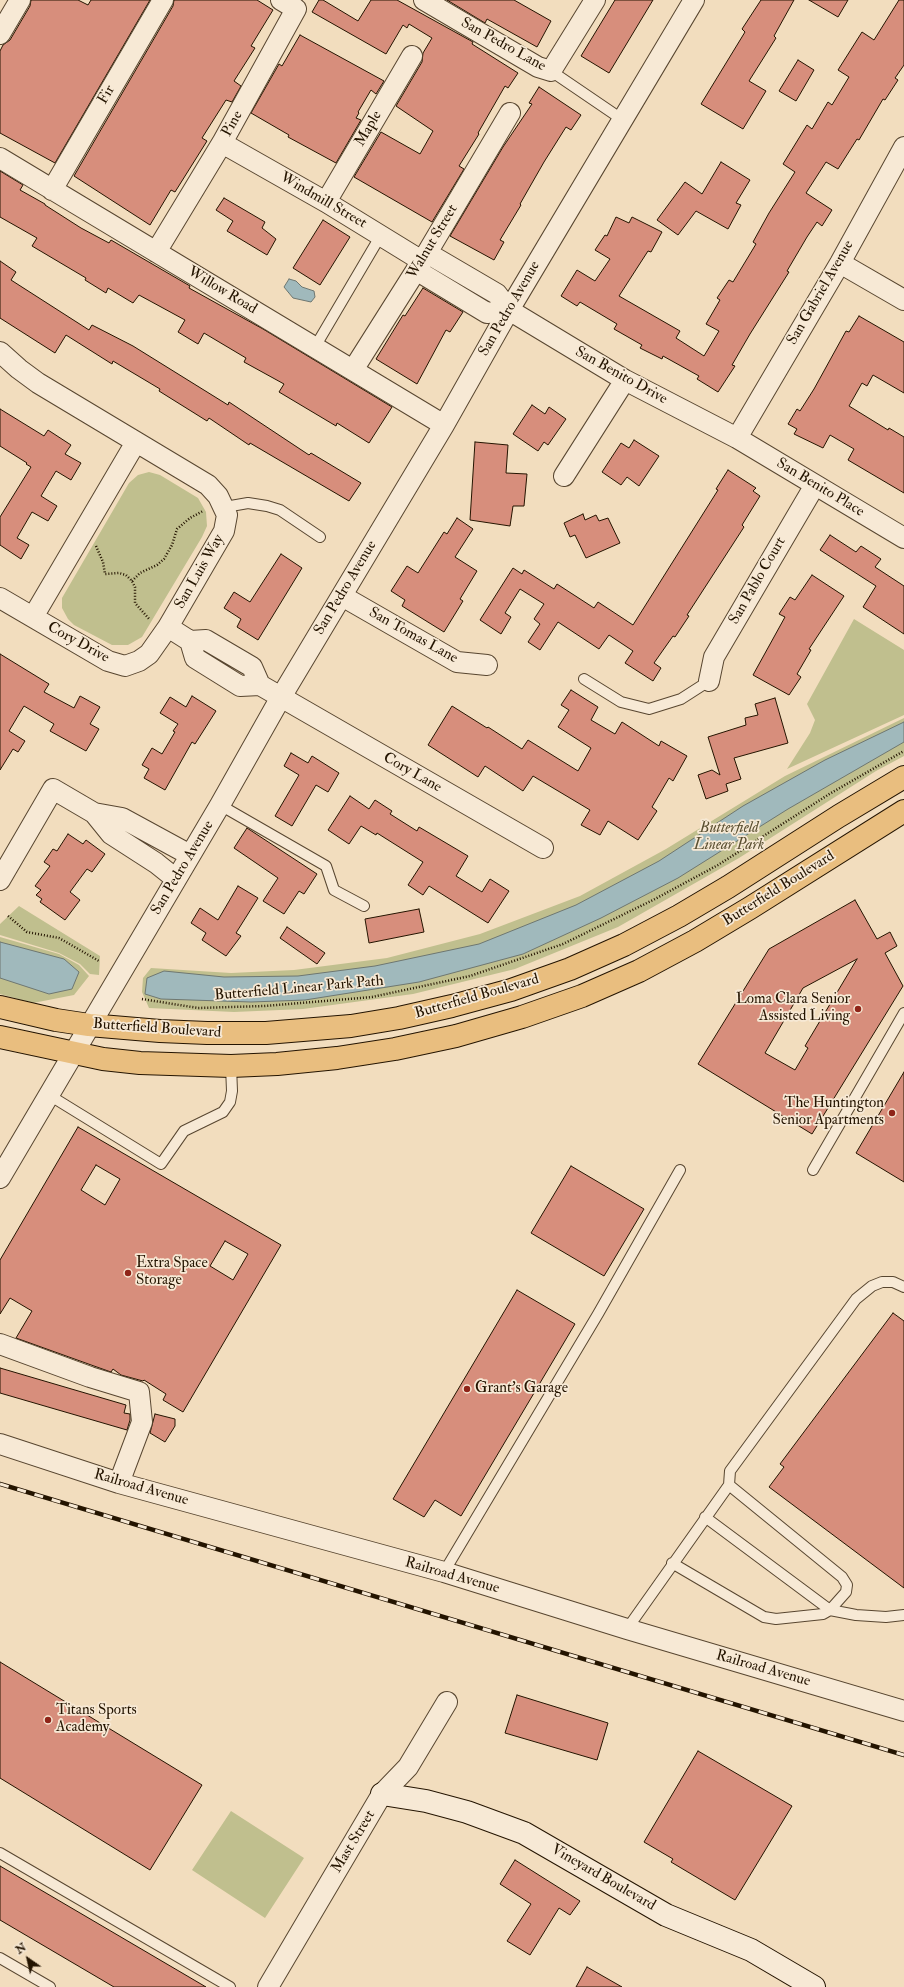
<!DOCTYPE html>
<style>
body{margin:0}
#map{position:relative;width:904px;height:1987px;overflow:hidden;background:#f2ddbe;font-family:"IM FELL Double Pica",serif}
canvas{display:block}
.north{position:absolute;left:8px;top:1939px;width:40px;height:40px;-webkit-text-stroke:3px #f7e9d5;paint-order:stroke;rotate:326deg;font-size:11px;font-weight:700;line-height:16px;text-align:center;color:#241400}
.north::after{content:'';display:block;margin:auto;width:14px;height:18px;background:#241400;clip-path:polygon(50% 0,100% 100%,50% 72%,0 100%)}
</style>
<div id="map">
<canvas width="904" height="1987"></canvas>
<div class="north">N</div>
</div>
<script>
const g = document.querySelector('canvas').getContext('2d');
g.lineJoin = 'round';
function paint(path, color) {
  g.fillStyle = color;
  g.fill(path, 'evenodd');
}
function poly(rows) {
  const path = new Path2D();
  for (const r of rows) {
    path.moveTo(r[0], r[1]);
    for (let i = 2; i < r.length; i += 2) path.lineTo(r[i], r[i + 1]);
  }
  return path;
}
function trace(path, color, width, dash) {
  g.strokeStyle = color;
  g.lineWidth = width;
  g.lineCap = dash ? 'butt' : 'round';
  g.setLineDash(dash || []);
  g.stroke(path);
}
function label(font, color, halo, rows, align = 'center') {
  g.font = font + ' "IM FELL Double Pica",serif';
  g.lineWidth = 3.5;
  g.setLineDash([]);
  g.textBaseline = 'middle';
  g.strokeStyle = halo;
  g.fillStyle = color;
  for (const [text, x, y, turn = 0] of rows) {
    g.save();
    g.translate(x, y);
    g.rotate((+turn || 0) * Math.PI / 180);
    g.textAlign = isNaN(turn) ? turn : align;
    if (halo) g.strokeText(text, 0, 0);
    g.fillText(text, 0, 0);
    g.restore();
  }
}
paint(poly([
 [149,472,160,475,198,498,206,512,207,526,202,537,142,637,128,645,112,645,74,625,68,619,62,608,62,598,129,483,138,475],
 [854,619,904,650,904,715,787,769,810,733,815,720,807,704],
 [904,718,904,756,876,771,739,858,618,927,515,969,413,994,303,1009,234,1012,149,1008,142,992,143,978,151,968,231,973,294,970,387,958,480,934,580,896,666,849,785,776],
 [19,906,100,956,99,975,90,974,80,964,59,953,0,935,0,924],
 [0,937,59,954,79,965,89,976,74,995,33,1003,0,994],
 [231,1811,304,1858,265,1918,192,1870]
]), '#c0bf8e');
const water = poly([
 [289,279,296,281,302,287,314,291,315,297,311,302,293,298,284,287,289,279],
 [904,722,904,742,788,809,678,878,601,918,523,954,419,982,305,1000,251,1002,161,999,145,994,147,978,164,971,224,977,298,976,375,966,479,944,576,905,659,861,743,806,825,760,904,722],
 [0,942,64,959,79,972,72,989,49,994,0,978,0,942]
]);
paint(water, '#a0b9bc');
trace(water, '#6e7771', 1);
const building = poly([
 [31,0,78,0,88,5,91,0,150,0,55,163,0,133,0,51,3,45,10,40,30,6,31,0],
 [174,0,257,0,273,10,251,46,255,48,234,81,241,86,232,102,226,100,202,138,207,141,175,192,171,190,150,225,74,176,173,6,174,0],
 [319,0,323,0,358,21,371,0,397,0,473,42,472,44,518,73,508,88,505,86,478,133,479,134,459,166,464,169,432,222,354,177,381,132,420,154,433,131,396,106,422,62,423,53,432,38,409,24,407,28,403,25,386,54,312,12,319,0],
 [447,0,514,0,551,21,537,47,487,19,485,23,447,0],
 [615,0,653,0,609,73,581,56,615,0],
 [761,0,794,0,774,36,776,38,749,81,766,91,743,129,701,104,745,32,742,29,761,0],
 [809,0,848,0,838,17,809,0],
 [899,0,904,0,904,65,895,78,898,80,885,100,883,99,859,140,857,139,838,169,826,162,806,193,832,210,822,226,817,222,807,237,787,271,789,272,750,334,732,365,735,366,718,392,697,379,699,376,663,356,662,359,640,348,642,345,614,329,617,324,580,302,577,306,561,296,577,270,595,281,610,259,595,250,605,235,607,236,616,217,629,223,632,217,662,232,651,252,648,251,619,296,680,331,676,338,704,356,719,331,706,324,720,300,717,298,729,280,733,282,756,244,753,242,769,213,795,172,783,164,807,125,812,129,828,102,832,105,849,77,838,70,862,32,874,40,899,0],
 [300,35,384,81,376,94,371,90,358,112,359,113,356,118,361,120,336,163,288,137,289,135,251,113,279,64,282,66,300,35],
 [798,60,814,70,796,101,779,91,798,60],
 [539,87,581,115,571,130,566,127,544,162,520,204,521,205,500,240,504,242,494,260,450,236,503,147,532,104,529,103,539,87],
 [721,162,750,180,736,203,741,205,728,229,696,211,678,235,657,220,685,182,702,194,721,162],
 [0,171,23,185,20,190,45,204,45,205,81,228,109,243,111,240,190,286,189,288,263,329,392,407,369,443,337,423,336,426,279,392,284,384,244,362,246,358,204,333,198,344,178,332,185,320,139,295,133,303,108,288,106,293,85,280,86,278,32,246,37,238,0,217,0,171],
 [224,198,265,222,262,228,276,239,267,255,227,231,233,221,216,210,224,198],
 [323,220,350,237,320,285,293,268,323,220],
 [0,261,16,272,11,280,89,330,92,325,133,346,228,405,229,402,309,455,311,453,361,483,349,501,250,443,249,445,209,418,207,421,159,391,160,389,113,361,112,364,66,335,55,353,0,318,0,261],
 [423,288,463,312,450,332,446,330,417,384,376,359,403,315,405,316,423,288],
 [859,316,904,342,904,393,873,375,867,386,862,383,849,406,888,430,889,428,904,437,904,493,848,460,854,449,830,435,823,448,794,434,797,429,788,424,797,409,800,411,814,389,846,331,849,332,859,316],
 [532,405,545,414,549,407,566,419,548,445,544,442,538,451,513,434,532,405],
 [0,409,44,436,48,430,71,445,65,454,81,463,71,480,56,471,41,496,57,506,48,521,32,512,17,538,29,545,21,559,0,545,0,517,31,467,26,464,27,463,0,446,0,409],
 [634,440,659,456,639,486,627,477,621,485,602,472,621,443,629,448,634,440],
 [475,442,508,445,506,473,527,474,524,506,513,506,510,526,470,520,475,442],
 [728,470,756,488,753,491,760,496,742,525,744,527,687,615,689,616,675,637,673,636,654,663,661,668,653,681,625,663,633,651,609,635,599,649,558,622,540,650,528,642,540,624,534,619,544,604,520,589,505,613,511,617,501,634,480,620,513,568,522,574,524,570,554,589,557,584,594,608,598,602,633,625,718,490,716,489,728,470],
 [583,514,585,520,596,515,599,521,608,518,620,543,586,558,575,535,570,537,564,523,583,514],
 [457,518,473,529,455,557,477,571,460,599,463,601,444,632,402,606,405,600,391,591,407,566,418,573,444,532,447,534,457,518],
 [830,535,856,552,861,546,881,559,875,567,904,586,904,634,863,607,876,586,820,550,830,535],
 [281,554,302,568,258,640,237,627,241,619,224,608,234,592,250,602,281,554],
 [812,575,844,596,809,649,811,650,797,674,801,677,789,695,753,675,785,617,779,614,790,597,795,600,812,575],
 [0,654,49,684,44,692,74,708,80,696,100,707,90,724,99,729,86,751,50,731,54,724,24,706,9,731,25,741,18,752,13,749,0,770,0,654],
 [571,690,598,707,591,720,615,734,622,722,659,746,661,741,687,756,673,781,669,778,652,807,657,811,638,840,608,821,600,835,581,825,590,810,533,776,523,791,485,766,478,777,428,745,452,706,487,728,488,727,522,749,528,740,578,771,591,748,558,727,569,710,561,705,571,690],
 [192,696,216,711,195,744,192,742,165,790,144,778,149,769,142,765,152,748,162,754,175,732,173,731,178,724,160,713,170,697,186,707,192,696],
 [775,698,788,743,734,758,741,779,726,784,728,791,706,799,698,775,712,770,720,775,708,737,746,725,745,718,758,715,755,704,775,698],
 [291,753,308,763,312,756,339,773,328,792,316,785,292,826,275,816,299,775,284,766,291,753],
 [350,796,369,809,375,800,392,811,390,814,417,831,419,827,468,856,456,876,482,892,490,879,509,891,488,923,429,886,423,895,408,885,423,862,377,833,376,835,361,826,349,844,328,830,350,796],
 [247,828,317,874,304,894,299,891,284,914,263,901,278,878,234,848,247,828],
 [68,834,83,844,86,840,105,854,92,872,87,869,70,892,80,900,65,920,40,902,42,899,36,895,41,890,35,886,50,866,44,862,53,849,57,851,68,834],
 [238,886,258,898,236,933,241,936,226,956,202,940,206,933,191,923,200,908,218,920,238,886],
 [855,900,877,939,890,932,897,946,885,953,903,986,812,1134,698,1064,769,949,855,900],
 [857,959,805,1046,808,1048,795,1070,765,1053,803,988,857,959],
 [419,909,424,932,369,943,365,919,419,909],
 [287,927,325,953,317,964,280,938,287,927],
 [904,1072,904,1182,856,1153,904,1072],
 [78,1127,281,1245,183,1412,163,1400,166,1394,144,1380,143,1381,121,1375,113,1369,111,1372,94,1366,16,1338,32,1311,10,1298,0,1314,0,1260,78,1127],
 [96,1165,120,1179,105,1205,81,1190,96,1165],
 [225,1241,248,1254,233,1280,210,1266,225,1241],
 [571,1166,644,1209,604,1276,531,1233,571,1166],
 [517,1290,575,1324,461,1516,435,1500,424,1517,393,1499,517,1290],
 [893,1313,904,1321,904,1588,769,1487,784,1467,780,1464,893,1313],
 [0,1368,126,1405,124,1413,130,1414,130,1420,127,1430,0,1393,0,1368],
 [155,1414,175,1419,175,1426,165,1442,150,1433,155,1414],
 [0,1662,202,1785,150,1870,0,1778,0,1662],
 [517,1695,608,1723,597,1760,505,1733,517,1695],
 [698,1751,792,1806,735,1900,671,1862,673,1859,644,1842,698,1751],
 [515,1860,580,1901,570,1915,559,1908,530,1955,507,1941,531,1904,500,1884,515,1860],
 [0,1866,206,1987,114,1987,0,1920,0,1866],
 [587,1967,622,1987,576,1987,587,1967]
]);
paint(building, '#d78e7c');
trace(building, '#241400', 1);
const lane = poly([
 [551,71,623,120],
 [315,347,381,235],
 [225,507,248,503,267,506,280,510,320,537],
 [584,679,621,702,649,709,681,699,709,681],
 [220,805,326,866,334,890,364,906],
 [49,1095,161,1164,184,1131,223,1112,230,1102,232,1091,231,1066],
 [813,1170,904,1013],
 [705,1517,830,1610,856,1615,886,1617,904,1615],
 [672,1563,764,1617,776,1619,823,1614,830,1610,846,1592,847,1585,842,1577,729,1485],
 [444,1572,598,1314,680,1170],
 [627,1629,729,1485,730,1471,856,1299,872,1286,882,1282,893,1282,904,1287],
 [0,1853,230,1987],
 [0,1958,50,1987]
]);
const street = poly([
 [424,0,538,67,551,71,595,0],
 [0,34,20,0],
 [222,143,326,202,422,261],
 [0,158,444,425],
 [52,190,163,0],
 [326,202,412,56],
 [156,252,222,143,296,9,281,0],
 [427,253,497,294,509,310,625,380,737,438,904,538],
 [840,263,904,300],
 [416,270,487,313,509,310],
 [0,352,19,369,38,383,208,485,218,496,227,515,224,531,168,627,149,654,139,661,125,666,108,661,0,598],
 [353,370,427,253,510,113],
 [737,438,840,263,904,147],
 [564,476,625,380],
 [342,596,457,662,487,665],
 [33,617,136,442],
 [168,627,190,641,195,658,240,686,260,685,543,848],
 [190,641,206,640,252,667,260,685],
 [709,681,714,657,815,485],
 [94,813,122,818,190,855],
 [0,880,53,789,94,813,111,834,156,863,176,879],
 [0,1178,220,805,281,697,444,425,509,310,694,0],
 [0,1344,90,1377,139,1392,142,1422,119,1483],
 [0,1444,119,1483,444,1572,627,1629,904,1711],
 [268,1987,382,1794,408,1767,447,1702]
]);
const secondary = poly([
 [382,1794,426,1801,467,1812,524,1833,666,1915,751,1950,814,1987]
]);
const primary = poly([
 [0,1007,56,1020,89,1025,160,1031,207,1033,266,1033,351,1026,399,1018,452,1006,511,990,570,969,624,945,679,916,728,887,839,816,904,777],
 [0,1037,103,1059,140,1063,231,1066,277,1064,337,1058,395,1049,456,1036,522,1017,582,996,639,971,695,941,750,908,904,811]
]);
trace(lane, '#584630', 12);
trace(street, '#584630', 22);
trace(secondary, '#241400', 24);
trace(primary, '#241400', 24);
trace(poly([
 [96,546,103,562,105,574,119,573,126,575,132,581,135,587,135,603,150,620],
 [132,581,140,573,157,565,164,559,172,545,177,529,190,518,203,511],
 [8,916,27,932,59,938,99,961],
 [142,999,198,1008,264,1006,372,997,470,976,563,944,655,899,718,865,831,793,904,751]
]), '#241400', 2.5, [1, 2]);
trace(lane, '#f7e9d5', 10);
trace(street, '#f7e9d5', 20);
trace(secondary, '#f7e9d5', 22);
trace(primary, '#e9be7f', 22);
const rail = poly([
 [0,1484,904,1755]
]);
trace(rail, '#241400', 4.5);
trace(rail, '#f7e9d5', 3, [9]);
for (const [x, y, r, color] of [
 [858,1009,4,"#8f2418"],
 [892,1113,4,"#8f2418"],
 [128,1273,4,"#8f2418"],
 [467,1389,4,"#8f2418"],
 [48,1720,4,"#8f2418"]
]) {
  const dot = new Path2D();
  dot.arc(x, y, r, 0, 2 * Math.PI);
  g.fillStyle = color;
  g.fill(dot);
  trace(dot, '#f7e9d5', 1.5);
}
label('15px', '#241400', '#f7e9d5', [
 ["San Pedro Lane",503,45,29],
 ["Fir",107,95,-60],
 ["Pine",233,124,-61],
 ["Maple",369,129,-60],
 ["Windmill Street",323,201,30],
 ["Walnut Street",433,242,-59],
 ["Willow Road",222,291,31],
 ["San Gabriel Avenue",821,293,-60],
 ["San Pedro Avenue",510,309,-60],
 ["San Benito Drive",621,376,29],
 ["San Benito Place",820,488,31],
 ["San Luis Way",200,572,-60],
 ["San Pablo Court",758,581,-60],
 ["San Pedro Avenue",346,588,-59],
 ["San Tomas Lane",413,636,29],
 ["Cory Drive",78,643,29],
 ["Cory Lane",412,773,30],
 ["San Pedro Avenue",183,868,-59],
 ["Butterfield Boulevard",779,889,-32],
 ["Butterfield Linear Park Path",299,989,-5],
 ["Butterfield Boulevard",477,997,-16],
 ["Butterfield Boulevard",157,1029,4],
 ["Railroad Avenue",141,1488,16],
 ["Railroad Avenue",452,1576,16],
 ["Railroad Avenue",763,1669,16],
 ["Mast Street",354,1842,-59],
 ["Vineyard Boulevard",603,1878,30]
]);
label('italic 15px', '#5b5032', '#f7e9d5', [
 ["Butterfield",729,829],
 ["Linear Park",729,846]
]);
label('15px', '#241400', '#f7e9d5', [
 ["Loma Clara Senior",850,1000,"right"],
 ["Assisted Living",850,1017,"right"],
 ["The Huntington",884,1104,"right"],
 ["Senior Apartments",884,1121,"right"],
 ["Extra Space",136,1264],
 ["Storage",136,1281],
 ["Grant's Garage",475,1389],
 ["Titans Sports",56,1711],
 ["Academy",56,1728]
], 'left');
</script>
